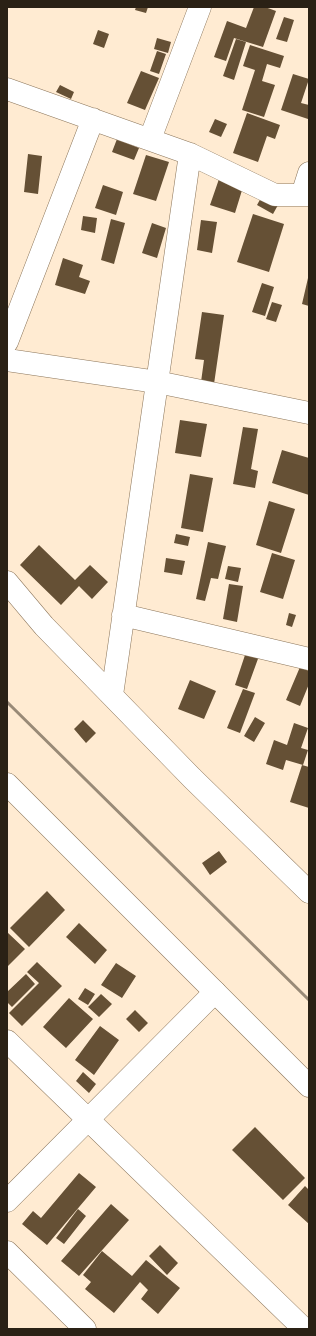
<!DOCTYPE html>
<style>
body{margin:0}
#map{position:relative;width:316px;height:1336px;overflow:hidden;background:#ffebd2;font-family:"Fira Sans Condensed",sans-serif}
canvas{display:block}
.frame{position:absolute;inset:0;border:8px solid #2a2115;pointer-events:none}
</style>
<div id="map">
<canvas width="316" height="1336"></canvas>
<div class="frame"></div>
</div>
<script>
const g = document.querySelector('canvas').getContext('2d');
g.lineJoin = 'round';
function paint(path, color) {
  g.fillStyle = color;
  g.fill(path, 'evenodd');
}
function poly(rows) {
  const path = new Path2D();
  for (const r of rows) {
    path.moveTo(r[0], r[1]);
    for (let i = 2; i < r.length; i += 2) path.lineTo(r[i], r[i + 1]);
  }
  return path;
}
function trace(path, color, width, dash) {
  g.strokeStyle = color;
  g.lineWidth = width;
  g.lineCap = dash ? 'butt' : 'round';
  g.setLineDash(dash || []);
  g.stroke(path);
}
paint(poly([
 [136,7,148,7,146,13,135,10],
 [254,7,265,7,276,11,263,47,234,38,226,61,214,57,227,21,246,28],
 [284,17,294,20,287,42,276,39],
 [98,30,109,34,104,48,93,44],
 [157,38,171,42,168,53,154,49],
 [236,39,246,42,234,80,223,76],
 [250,45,284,56,280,68,267,64,262,81,275,85,264,117,242,110,255,70,243,66],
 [157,51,166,54,159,74,150,71],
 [141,71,159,78,145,110,127,103],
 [293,74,309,79,301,103,309,105,308,119,281,110],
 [60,85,74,92,71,99,56,92],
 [247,113,280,125,275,139,267,136,258,162,233,153],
 [215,119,227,124,221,137,209,132],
 [117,139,139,148,134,160,112,152],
 [28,154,42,156,38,194,24,192],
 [146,155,169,162,156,201,133,194],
 [219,179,243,187,235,213,210,205],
 [103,185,123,192,116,215,95,208],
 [262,196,278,205,273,214,257,205],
 [253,214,284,224,269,272,237,262],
 [83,216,97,218,95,233,81,230],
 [111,219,125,223,114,264,101,260],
 [201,220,217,222,212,253,197,250],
 [152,223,166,228,157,258,142,253],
 [63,258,83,265,79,277,90,281,85,294,55,285],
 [308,278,309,278,309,306,302,304],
 [262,283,274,287,265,316,252,312],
 [272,302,282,305,276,322,266,319],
 [202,312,224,315,214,384,201,382,204,360,195,359],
 [180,420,207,424,201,457,175,453],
 [243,427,258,429,251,469,258,471,255,488,233,484],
 [282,450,309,458,309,495,272,483],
 [190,474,213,478,203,532,181,528],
 [269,501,295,509,281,553,256,545],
 [176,534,190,537,188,546,174,543],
 [208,542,226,546,218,579,211,578,205,601,196,599],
 [39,545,75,580,90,565,108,582,92,599,79,586,61,605,20,565],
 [272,553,295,560,283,599,260,592],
 [166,558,185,561,182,575,164,572],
 [228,566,241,568,238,582,225,579],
 [229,584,243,586,237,622,223,619],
 [289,613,296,615,292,627,286,625],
 [246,652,259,656,247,689,235,685],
 [300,667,309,671,309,684,300,706,286,700],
 [190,680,216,691,204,719,178,709],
 [243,689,255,693,240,733,227,728],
 [255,717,265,723,254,742,244,736],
 [83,720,96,733,86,743,74,729],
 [294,723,308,728,301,748,308,750,303,765,286,760,283,770,266,764,274,740,287,745],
 [302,765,309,767,309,808,290,802],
 [219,851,227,862,210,875,202,863],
 [47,891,65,910,29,947,10,928],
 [79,923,107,950,95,964,66,937],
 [7,932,25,949,7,967],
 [37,962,62,986,22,1026,9,1013,39,983,27,972],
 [116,963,136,976,122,998,101,985],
 [26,974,35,984,12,1007,7,1002,7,992],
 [85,988,95,994,88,1005,78,999],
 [101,994,112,1004,99,1017,88,1007],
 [69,998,93,1019,66,1048,43,1027],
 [135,1010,148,1023,139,1032,126,1019],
 [100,1026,119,1040,94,1075,75,1060],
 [83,1072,96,1084,89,1093,76,1081],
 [255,1127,305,1178,283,1200,232,1150],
 [79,1173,96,1187,47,1245,22,1224,33,1211,41,1218],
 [305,1186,309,1190,309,1224,288,1205],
 [111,1204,129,1220,79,1276,61,1261],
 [78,1209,86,1216,64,1244,56,1238],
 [160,1245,178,1263,167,1275,149,1256],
 [102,1251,132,1276,146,1260,180,1288,158,1314,141,1299,148,1290,140,1282,114,1313,85,1289,91,1282,83,1275]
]), '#655035');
const minor = poly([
 [7,89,190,154,275,195,309,195],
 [150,139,200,7],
 [302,195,309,173],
 [7,342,93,119],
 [7,360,157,382,309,413],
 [7,582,44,626,192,778,309,892],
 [123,615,309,659],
 [112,695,190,154],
 [7,1041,304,1329],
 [7,1201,215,992],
 [7,1252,85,1329]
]);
const tertiary = poly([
 [7,784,309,1086]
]);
trace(minor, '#8c765b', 23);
trace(tertiary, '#8c765b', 23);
trace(minor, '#fff', 22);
trace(tertiary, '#fff', 22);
trace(poly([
 [7,702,309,1000]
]), '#998a77', 3);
</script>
